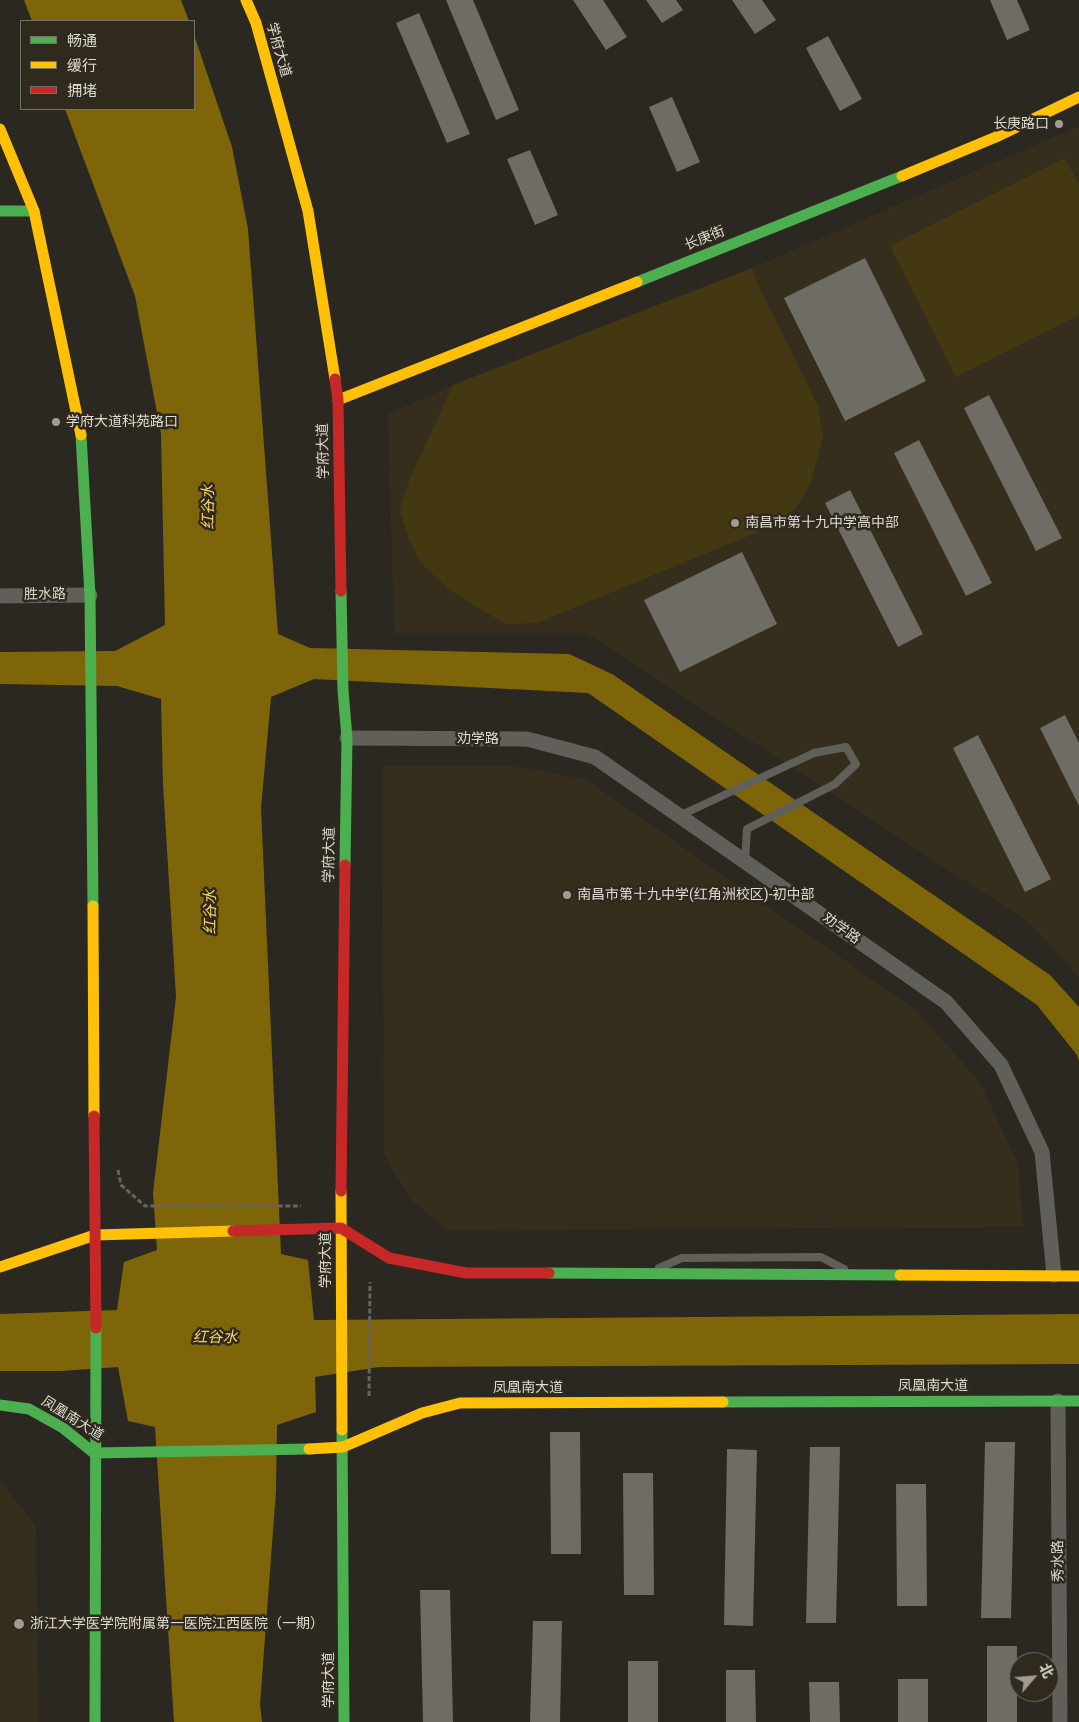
<!DOCTYPE html>
<meta charset="utf-8">
<style>
body{margin:0}
#map{position:relative;width:1079px;height:1722px;overflow:hidden;background:#2b2821;font-family:Roboto,"Noto Sans SC",sans-serif}
canvas{display:block}
.legend{position:absolute;left:20px;top:20px;width:175px;height:90px;box-sizing:border-box;background:#2f2a1d;border:1px solid #757166;margin:0;padding:6px 9px;list-style:none;font-size:15px;color:#dedbd3}
.legend li{display:flex;align-items:center;gap:10px;height:25px}
.legend b{width:25px;border:1px solid #757166}
.north{position:absolute;left:1009px;top:1652px;width:50px;height:50px;box-sizing:border-box;background:#2f2a1d;border:1px solid #757166;border-radius:50%;rotate:63deg;font-size:14px;font-weight:700;line-height:20px;text-align:center;color:#dedbd3}
.north::after{content:'';display:block;margin:auto;width:18px;height:22px;background:#9f9c95;clip-path:polygon(50% 0,100% 100%,50% 72%,0 100%)}
</style>
<div id="map">
<canvas width="1079" height="1722"></canvas>
<ul class="legend">
<li><b style="height:6px;background:#4caf50"></b>畅通</li>
<li><b style="height:6px;background:#ffc107"></b>缓行</li>
<li><b style="height:6px;background:#c62828"></b>拥堵</li>
</ul>
<div class="north">北</div>
</div>
<script>
const g = document.querySelector('canvas').getContext('2d');
g.lineJoin = 'round';
function paint(path, color) {
  g.fillStyle = color;
  g.fill(path, 'evenodd');
}
function poly(rows) {
  const path = new Path2D();
  for (const r of rows) {
    path.moveTo(r[0], r[1]);
    for (let i = 2; i < r.length; i += 2) path.lineTo(r[i], r[i + 1]);
  }
  return path;
}
function trace(path, color, width, dash) {
  g.strokeStyle = color;
  g.lineWidth = width;
  g.lineCap = dash ? 'butt' : 'round';
  g.setLineDash(dash || []);
  g.stroke(path);
}
function label(font, color, halo, rows, align = 'center') {
  g.font = font + ' Roboto,"Noto Sans SC",sans-serif';
  g.lineWidth = 5;
  g.setLineDash([]);
  g.textBaseline = 'middle';
  g.strokeStyle = halo;
  g.fillStyle = color;
  for (const [text, x, y, turn = 0] of rows) {
    g.save();
    g.translate(x, y);
    g.rotate((+turn || 0) * Math.PI / 180);
    g.textAlign = isNaN(turn) ? turn : align;
    if (halo) g.strokeText(text, 0, 0);
    g.fillText(text, 0, 0);
    g.restore();
  }
}
paint(poly([
 [1079,126,1079,978,1031,924,586,633,394,633,388,414,453,385,752,268],
 [382,766,517,766,587,780,916,1010,980,1082,1017,1162,1024,1227,446,1230,410,1199,384,1155],
 [0,1480,36,1526,39,1722,0,1722]
]), '#352e1d');
paint(poly([
 [1065,158,1079,185,1079,315,956,377,890,246],
 [752,268,759,287,818,406,823,436,810,485,797,507,775,525,537,623,505,624,450,590,420,562,408,537,400,510,409,481,453,385]
]), '#443812');
paint(poly([
 [24,0,181,0,189,21,32,21],
 [194,35,232,147,248,229,278,634,310,648,569,654,612,674,1050,975,1079,1007,1079,1061,1077,1055,1037,1005,588,693,314,679,271,697,261,808,281,1254,308,1260,314,1320,1079,1314,1079,1364,379,1367,315,1377,316,1412,277,1425,276,1491,260,1704,262,1722,174,1722,155,1427,128,1421,118,1367,61,1371,0,1371,0,1314,117,1310,124,1262,157,1250,153,1193,176,997,163,784,161,699,117,686,0,684,0,652,115,651,165,625,161,434,135,296,65,109,194,109]
]), '#7f650a');
paint(poly([
 [446,0,473,0,519,110,496,120],
 [573,0,603,0,627,37,606,50],
 [646,0,676,0,683,10,662,23],
 [732,0,762,0,776,20,755,34],
 [990,0,1017,0,1030,30,1007,40],
 [419,13,470,134,447,143,396,23],
 [828,36,862,99,840,111,806,48],
 [672,97,700,162,677,172,649,107],
 [530,150,558,215,535,225,507,159],
 [865,258,926,381,845,421,784,298],
 [989,395,1062,538,1036,551,964,408],
 [919,440,992,583,966,596,894,453],
 [850,490,923,634,898,647,825,503],
 [742,552,777,624,680,672,644,600],
 [1065,715,1079,743,1079,806,1040,728],
 [978,735,1051,879,1025,892,953,748],
 [550,1432,580,1432,581,1554,551,1554],
 [985,1442,1015,1442,1011,1618,981,1618],
 [810,1447,840,1447,836,1623,806,1623],
 [727,1449,757,1450,753,1626,724,1625],
 [623,1473,653,1473,654,1595,624,1595],
 [896,1484,926,1484,927,1606,897,1606],
 [420,1590,450,1590,453,1722,423,1722],
 [533,1621,562,1621,560,1722,530,1722],
 [987,1646,1017,1646,1017,1722,987,1722],
 [628,1661,658,1661,658,1722,628,1722],
 [726,1670,755,1670,756,1722,726,1722],
 [898,1679,928,1679,928,1722,898,1722],
 [809,1682,839,1682,840,1722,810,1722]
]), '#6e6c65');
trace(poly([
 [118,1170,121,1185,145,1206,301,1206],
 [369,1396,370,1282]
]), '#66645e', 3, [5, 2.5]);
trace(poly([
 [679,816,814,753,846,747,856,764,835,784,747,829,745,862],
 [659,1268,682,1258,821,1257,844,1269]
]), '#615f59', 8);
trace(poly([
 [0,596,90,595],
 [347,738,527,739,595,757,946,1002,1001,1065,1042,1152,1054,1275],
 [1058,1401,1060,1722]
]), '#615f59', 15);
trace(poly([
 [0,211,34,211],
 [637,282,902,176],
 [81,435,90,595,93,906],
 [341,591,343,690,347,738,345,865],
 [549,1273,900,1275],
 [723,1402,1079,1401],
 [0,1405,29,1409,63,1428,94,1453,309,1449],
 [342,1430,344,1722],
 [95,1722,96,1328]
]), '#4caf50', 11);
trace(poly([
 [246,0,256,23,308,211,335,379],
 [0,129,34,211,81,435],
 [902,176,996,137,1079,97],
 [338,400,637,282],
 [93,906,94,1116],
 [341,1191,342,1430],
 [0,1267,95,1235,233,1231],
 [900,1275,1079,1276],
 [309,1449,343,1447,422,1413,460,1403,723,1402]
]), '#ffc107', 11);
trace(poly([
 [335,379,338,400,341,591],
 [94,1116,96,1328],
 [341,1191,345,865],
 [233,1231,341,1228,389,1258,466,1273,549,1273]
]), '#c62828', 11);
for (const [x, y, r, color] of [
 [1059,124,5,"#9f9c95"],
 [56,422,5,"#9f9c95"],
 [735,523,5,"#9f9c95"],
 [567,895,5,"#9f9c95"],
 [19,1624,6,"#9f9c95"]
]) {
  const dot = new Path2D();
  dot.arc(x, y, r, 0, 2 * Math.PI);
  g.fillStyle = color;
  g.fill(dot);
  trace(dot, '#2f2a1d', 2);
}
label('14px', '#dedbd3', '#2f2a1d', [
 ["学府大道",278,50,74],
 ["长庚街",705,239,-22],
 ["学府大道",324,451,-91],
 ["胜水路",45,595,-1],
 ["劝学路",478,739],
 ["学府大道",330,855,-89],
 ["劝学路",841,929,35],
 ["学府大道",326,1260,-90],
 ["凤凰南大道",933,1386],
 ["凤凰南大道",528,1388],
 ["凤凰南大道",72,1419,32],
 ["秀水路",1059,1561,-91],
 ["学府大道",329,1680,-90]
]);
label('14px', '#dedbd3', '#2f2a1d', [
 ["长庚路口",1049,124,"right"],
 ["学府大道科苑路口",66,422],
 ["南昌市第十九中学高中部",745,523],
 ["南昌市第十九中学(红角洲校区)-初中部",577,895],
 ["浙江大学医学院附属第一医院江西医院（一期）",30,1624]
], 'left');
label('italic 15px', '#fad362', '#2f2a1d', [
 ["红谷水",209,507,-90],
 ["红谷水",211,912,-90],
 ["红谷水",215,1338]
]);
</script>
